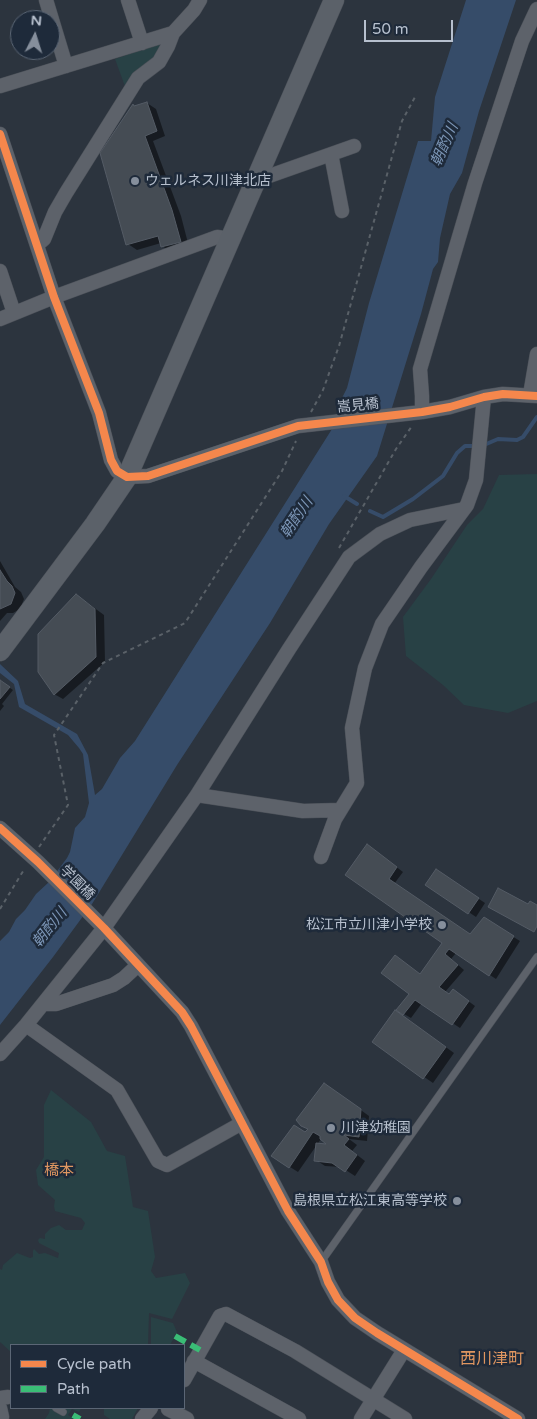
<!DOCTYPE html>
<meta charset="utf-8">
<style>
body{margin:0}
#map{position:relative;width:537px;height:1419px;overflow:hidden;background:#2c343e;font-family:"Varela Round",sans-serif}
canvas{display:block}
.legend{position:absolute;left:10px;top:1344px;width:175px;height:65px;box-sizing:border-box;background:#1e2a3a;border:1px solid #5b6675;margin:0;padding:6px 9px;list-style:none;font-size:15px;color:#b7c0ce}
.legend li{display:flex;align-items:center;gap:10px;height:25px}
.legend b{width:25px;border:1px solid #5b6675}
.north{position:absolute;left:10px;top:10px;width:50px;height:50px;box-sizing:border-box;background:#1e2a3a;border:1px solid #5b6675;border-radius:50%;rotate:5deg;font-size:14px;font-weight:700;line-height:20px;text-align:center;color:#b7c0ce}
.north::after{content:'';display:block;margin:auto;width:18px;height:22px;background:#868f9c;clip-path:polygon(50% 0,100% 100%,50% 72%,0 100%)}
.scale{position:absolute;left:364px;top:20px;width:89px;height:22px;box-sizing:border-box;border:2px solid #b7c0ce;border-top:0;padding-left:6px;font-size:15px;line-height:18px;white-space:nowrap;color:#b7c0ce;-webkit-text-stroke:4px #1e2a3a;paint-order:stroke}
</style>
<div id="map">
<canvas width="537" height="1419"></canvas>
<ul class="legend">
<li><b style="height:6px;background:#f5874c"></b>Cycle path</li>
<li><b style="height:6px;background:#3abd76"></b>Path</li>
</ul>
<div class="north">N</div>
<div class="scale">50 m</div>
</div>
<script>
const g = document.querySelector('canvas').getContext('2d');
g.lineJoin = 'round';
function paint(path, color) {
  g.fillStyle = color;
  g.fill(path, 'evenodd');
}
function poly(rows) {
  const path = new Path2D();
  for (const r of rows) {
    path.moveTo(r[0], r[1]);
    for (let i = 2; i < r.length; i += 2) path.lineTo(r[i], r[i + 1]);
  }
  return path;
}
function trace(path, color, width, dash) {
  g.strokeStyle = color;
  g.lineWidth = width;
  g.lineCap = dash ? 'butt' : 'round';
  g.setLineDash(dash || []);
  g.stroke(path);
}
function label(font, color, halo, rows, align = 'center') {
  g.font = font + ' "Varela Round","Noto Sans JP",sans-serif';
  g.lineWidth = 5;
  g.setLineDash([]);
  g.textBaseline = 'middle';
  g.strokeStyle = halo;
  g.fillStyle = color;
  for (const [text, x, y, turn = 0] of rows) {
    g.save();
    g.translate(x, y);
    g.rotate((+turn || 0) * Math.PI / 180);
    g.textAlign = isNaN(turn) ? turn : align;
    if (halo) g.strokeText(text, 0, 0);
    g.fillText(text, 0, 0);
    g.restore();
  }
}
paint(poly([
 [160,43,164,43,161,49,126,89,115,59],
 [537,474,537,701,508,713,464,705,443,685,406,656,403,617,431,579,467,525,483,509,499,475],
 [51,1090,91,1122,107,1151,125,1156,133,1207,148,1211,155,1257,151,1271,156,1278,185,1273,190,1283,172,1319,149,1313,148,1345,11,1345,11,1352,0,1342,0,1269,2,1270,3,1265,17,1253,30,1258,33,1257,33,1251,34,1249,39,1254,45,1253,58,1258,59,1253,39,1243,38,1240,40,1238,45,1239,45,1234,51,1228,59,1225,66,1230,82,1230,85,1223,81,1218,55,1211,54,1206,55,1200,38,1185,36,1170,44,1157,44,1105],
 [151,1317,173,1323,177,1332,170,1345,151,1345],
 [50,1408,81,1408,79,1412,72,1409,68,1415,74,1419,45,1419,49,1413],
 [104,1408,138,1408,132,1419,110,1419,104,1415]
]), '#284145');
paint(poly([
 [466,0,516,0,479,111,462,173,450,194,440,238,438,262,433,269,421,314,377,456,329,524,270,623,177,765,92,904,53,957,0,1025,0,941,9,932,16,919,25,910,36,894,49,882,67,858,70,852,75,828,85,817,89,803,83,754,79,748,68,735,19,707,14,684,0,673,0,664,18,681,25,704,77,734,88,755,95,795,102,789,120,758,135,741,332,429,345,428,341,400,347,388,369,303,418,141,431,141,435,97]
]), '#364c69');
paint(poly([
 [147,103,156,109,165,136,153,141,181,216,189,247,171,252,162,246,161,243,137,250,128,244,133,106,136,107],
 [0,561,15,587,21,592,24,599,20,609,13,613,7,613,0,621],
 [85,601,104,615,105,662,63,699,54,694],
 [0,681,13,690,2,704,4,706,0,711],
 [374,850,403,872,394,884,471,935,484,919,520,941,496,979,456,953,451,959,464,970,445,992,450,995,460,995,475,1006,460,1028,422,1003,411,1018,404,1014,411,994,395,956,421,975,443,943,347,875],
 [443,875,485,903,476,917,427,884],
 [404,1017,454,1053,433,1083,373,1042],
 [333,1090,369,1116,367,1141,349,1139,357,1145,352,1151,365,1161,355,1176,341,1167,325,1166,316,1160,330,1145,321,1139,298,1172,290,1167,305,1133]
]), '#0007');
trace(poly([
 [484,445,498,439,517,440,523,437,537,417],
 [344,496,357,504],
 [370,511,383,517,413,499,443,476,457,453,465,446,473,446]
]), '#364c69', 4);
const building = poly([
 [147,102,157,131,145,136,172,210,181,242,161,247,158,236,126,245,100,153,133,104,134,106,147,102],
 [0,570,7,581,12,586,15,593,11,604,0,609,0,570],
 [76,594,95,609,96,657,54,695,38,672,38,634,76,594],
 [0,680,10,687,0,699,0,680],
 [367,844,397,867,389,879,470,934,484,917,514,936,489,976,449,949,445,954,458,965,439,987,449,994,453,989,469,1001,452,1025,415,1000,403,1015,396,1010,409,994,381,973,395,955,420,974,442,943,345,875,367,844],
 [436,869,479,898,468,914,425,885,436,869],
 [498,888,528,904,530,901,537,905,537,926,534,932,488,907,498,888],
 [395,1010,446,1047,423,1079,372,1042,395,1010],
 [324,1083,361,1109,359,1137,344,1135,349,1139,344,1145,357,1155,345,1172,332,1163,314,1161,316,1143,326,1144,320,1139,320,1136,313,1132,289,1168,271,1156,294,1125,305,1132,308,1129,301,1126,296,1120,324,1083]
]);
paint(building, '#454c54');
trace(building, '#545b65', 1);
const lane = poly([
 [321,1262,537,957],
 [56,1408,63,1412]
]);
const street = poly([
 [46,0,66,66],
 [128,0,142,43],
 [0,86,173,33,194,10,200,0],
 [0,134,54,297,99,413,111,460,117,471,127,477,148,476,298,426,422,412,450,407,484,397,503,394,537,396],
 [331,154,342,211],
 [255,181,354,146],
 [37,245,44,239,55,212,66,193,138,78,159,62,168,46,173,33],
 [0,271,14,313],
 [0,319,54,297,217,237,230,239],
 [530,395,537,354],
 [422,412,422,396,420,369,475,183,522,41,537,9],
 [340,810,303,811,197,795,289,649,349,557,380,534,410,520,464,509],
 [0,828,38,862,104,928,182,1012,191,1026,288,1211,321,1262,328,1282,338,1300,355,1318,377,1333,518,1419],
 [321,857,335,819,357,783,352,728,365,668,382,624,421,567,467,505,476,480,484,397],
 [43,1004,56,1004,113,985,124,978,138,965],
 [26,1025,117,1090,158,1161,167,1165,242,1123],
 [0,1054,26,1025,104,928,197,795],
 [194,1361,299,1419],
 [184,1380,220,1316,226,1314,295,1351,405,1419],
 [0,1398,8,1397],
 [0,1408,2,1417],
 [169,1408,168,1409,187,1419],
 [142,1419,151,1408],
 [361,1419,404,1350]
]);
const secondary = poly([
 [0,651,95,524,127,477,334,0]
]);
trace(lane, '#4b5058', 8);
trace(street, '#4b5058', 15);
trace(secondary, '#4b5058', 21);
trace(poly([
 [311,412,323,390,339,346,402,121,415,97],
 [339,548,396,449,412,426],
 [39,847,68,805,54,735,103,663,185,623,282,471,296,441],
 [0,909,25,868]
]), '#5a6168', 2, [4, 4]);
trace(lane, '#5d626a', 7);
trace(street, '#5d626a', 14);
trace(secondary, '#5b6169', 20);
trace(poly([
 [175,1336,200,1350],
 [73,1415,80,1419]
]), '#3abd76', 6, [12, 6]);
trace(poly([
 [0,134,54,297,99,413,111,460,117,471,127,477,148,476,298,426,422,412,450,407,484,397,503,394,537,396],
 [0,828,38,862,104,928,182,1012,191,1026,288,1211,321,1262,328,1282,338,1300,355,1318,377,1333,518,1419]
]), '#f5874c', 8);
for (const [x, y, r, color] of [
 [135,181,5,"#868f9c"],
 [442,925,5,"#868f9c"],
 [331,1128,5,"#868f9c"],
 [457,1201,5,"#868f9c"]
]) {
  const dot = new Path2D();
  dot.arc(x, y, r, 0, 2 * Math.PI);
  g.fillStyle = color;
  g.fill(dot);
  trace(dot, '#1e2a3a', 2);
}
label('14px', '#b7c0ce', '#1e2a3a', [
 ["ウェルネス川津北店",145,181],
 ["松江市立川津小学校",432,925,"right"],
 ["川津幼稚園",341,1128],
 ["島根県立松江東高等学校",447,1201,"right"]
], 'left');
label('14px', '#b7c0ce', '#1e2a3a', [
 ["嵩見橋",358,406,-6],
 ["学園橋",77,883,45]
]);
label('italic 15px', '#7c96b7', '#1e2a3a', [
 ["朝酌川",445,145,-66],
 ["朝酌川",297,518,-56],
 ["朝酌川",50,928,-51]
]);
label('15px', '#df9660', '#1e2a3a', [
 ["橋本",59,1171]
]);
label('16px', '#df9660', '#1e2a3a', [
 ["西川津町",492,1360]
]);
</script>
